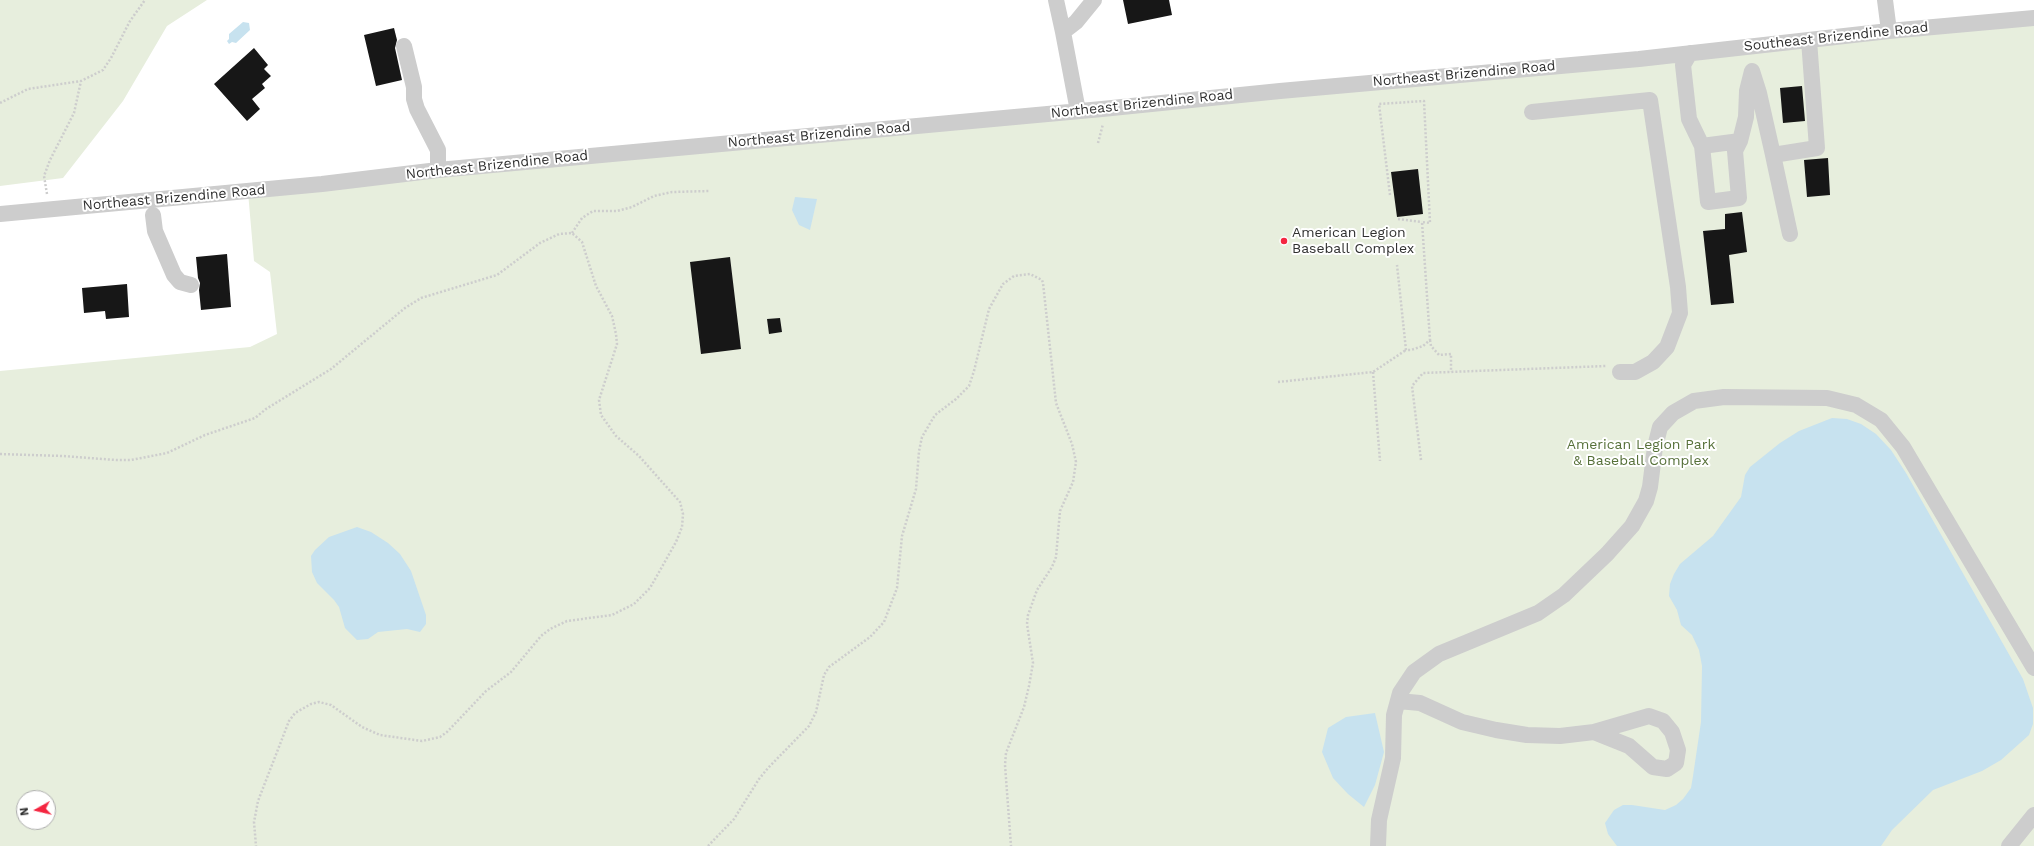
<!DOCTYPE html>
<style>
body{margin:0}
#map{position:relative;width:2034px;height:846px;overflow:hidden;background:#fff;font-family:"Work Sans",sans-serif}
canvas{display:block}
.north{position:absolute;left:16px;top:790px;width:40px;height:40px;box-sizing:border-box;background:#fff;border:1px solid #acacac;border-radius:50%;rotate:262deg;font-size:11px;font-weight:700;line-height:16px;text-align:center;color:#303030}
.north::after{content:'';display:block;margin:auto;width:14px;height:18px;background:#f42540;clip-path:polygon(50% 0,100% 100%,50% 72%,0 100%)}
</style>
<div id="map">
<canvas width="2034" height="846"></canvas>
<div class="north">N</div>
</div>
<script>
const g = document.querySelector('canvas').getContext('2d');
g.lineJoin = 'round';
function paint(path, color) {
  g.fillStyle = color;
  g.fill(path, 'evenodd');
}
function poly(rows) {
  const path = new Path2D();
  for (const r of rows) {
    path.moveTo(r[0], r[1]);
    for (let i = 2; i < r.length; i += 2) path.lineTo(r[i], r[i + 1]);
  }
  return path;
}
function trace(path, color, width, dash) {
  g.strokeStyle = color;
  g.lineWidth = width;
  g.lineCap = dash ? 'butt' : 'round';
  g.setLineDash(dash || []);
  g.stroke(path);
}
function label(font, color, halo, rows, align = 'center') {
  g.font = font + ' "Work Sans",sans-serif';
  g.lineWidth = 4;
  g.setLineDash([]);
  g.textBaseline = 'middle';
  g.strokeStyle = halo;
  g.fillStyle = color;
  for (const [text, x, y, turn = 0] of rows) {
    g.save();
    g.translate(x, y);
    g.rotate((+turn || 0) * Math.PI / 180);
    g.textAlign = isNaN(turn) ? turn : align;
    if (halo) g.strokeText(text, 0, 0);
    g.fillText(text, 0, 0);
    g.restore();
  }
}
paint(poly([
 [0,0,207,0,167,26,123,101,63,178,0,186],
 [2034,18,2034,846,0,846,0,371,250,347,277,334,270,272,254,261,248,192],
 [24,798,48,798,48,822,24,822]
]), '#e7eedd');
paint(poly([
 [243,22,249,23,250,30,236,43,232,42,229,44,227,41,229,39,229,34],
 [795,197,817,199,810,230,799,225,792,210],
 [1832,418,1847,419,1861,424,1876,434,1891,450,1906,473,2023,679,2033,708,2033,724,2029,735,2001,760,1982,771,1933,790,1892,830,1881,846,1617,846,1608,834,1605,823,1614,810,1623,805,1632,805,1665,810,1676,805,1683,799,1691,788,1693,776,1701,722,1702,666,1699,650,1692,635,1681,625,1677,610,1669,596,1670,584,1674,574,1680,564,1713,536,1741,497,1745,475,1750,467,1780,443,1799,431],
 [357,527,371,532,388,543,400,554,411,571,426,615,426,624,420,632,407,629,378,632,368,639,357,640,345,628,339,607,334,600,317,583,312,572,311,556,315,550,329,537],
 [1375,713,1384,752,1375,785,1364,807,1348,794,1333,778,1322,752,1328,728,1346,717]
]), '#c7e2ef');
paint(poly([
 [1123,0,1169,0,1172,15,1128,24],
 [394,28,397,40,395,48,402,80,376,86,364,35],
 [254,48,268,65,264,69,271,76,262,84,265,88,252,99,260,109,247,121,214,84],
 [1802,86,1805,121,1783,123,1780,88],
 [1828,158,1830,195,1807,197,1804,160],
 [1418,169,1423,214,1397,217,1391,172],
 [1742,212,1747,252,1729,255,1734,303,1711,305,1703,231,1725,229,1725,214],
 [227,254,231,307,201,310,199,290,200,283,198,278,196,257],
 [730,257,741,349,701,354,690,262],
 [127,284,129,317,106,319,105,311,84,313,82,288],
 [780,318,782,332,769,334,767,319]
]), '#171717');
trace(poly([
 [0,103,28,89,81,81,103,70,111,58,130,21,145,0],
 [1098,143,1103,124],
 [47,194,44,176,50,160,74,113,81,81],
 [1390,195,1379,104,1424,101,1430,223,1422,222,1430,340,1423,346,1411,350,1406,350,1397,265],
 [1398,219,1422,222],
 [572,233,582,218,593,211,617,211,632,207,654,196,672,192,710,191],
 [1430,340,1431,346,1439,355,1451,354,1451,372],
 [1373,372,1380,461],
 [1278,382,1373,372,1406,350],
 [0,454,63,456,116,460,131,460,167,453,205,435,255,418,266,409,331,369,405,308,421,298,497,275,540,243,559,234,572,233,582,242,596,286,612,316,616,334,617,344,599,400,601,415,616,436,639,456,680,502,683,514,682,527,676,542,650,588,634,604,612,615,567,621,550,629,541,636,511,672,486,691,447,732,440,737,422,741,380,735,362,727,331,705,319,702,311,704,295,713,289,721,258,801,254,822,256,846],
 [1421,460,1412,386,1423,373,1606,366],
 [708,846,734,819,759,779,768,768,809,726,816,712,824,675,829,667,870,637,884,622,897,588,902,536,916,489,919,451,922,437,935,415,956,399,969,386,974,371,989,309,1003,284,1014,276,1030,274,1042,280,1043,283,1056,403,1072,444,1076,462,1073,482,1060,511,1056,557,1052,567,1037,590,1028,615,1027,624,1033,663,1029,686,1024,707,1006,753,1005,765,1011,846]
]), '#cdcdcd', 2.5, [2, 2]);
trace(poly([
 [1056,0,1063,32,1076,22,1094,0],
 [1885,0,1889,31],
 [1063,32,1078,111],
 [404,46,414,87,414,99,417,109,438,150,438,170],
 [1690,53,1683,65,1689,119,1702,146,1708,202,1739,198,1735,151,1740,141,1746,117,1747,91,1752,71,1759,93,1773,155,1817,148,1809,40],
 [1532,112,1650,100,1678,287,1680,313,1667,347,1653,362,1635,372,1620,372],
 [1702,146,1740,141],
 [1773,155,1790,234],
 [0,214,322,184,438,170,1102,109,1280,91,1639,59,1889,31,2034,18],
 [153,215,155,231,174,275,180,282,191,285],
 [1398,701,1420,703,1462,722,1496,730,1527,735,1560,736,1594,732,1649,716,1663,721,1672,732,1678,750,1676,763,1667,769,1653,767,1629,746,1594,732],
 [1378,846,1379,820,1393,758,1394,715,1400,693,1414,672,1439,654,1538,613,1564,595,1607,554,1632,526,1646,501,1650,487,1655,447,1660,427,1673,413,1694,401,1724,397,1827,398,1856,405,1881,420,1903,447,2034,668],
 [2009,846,2034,815]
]), '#cdcdcd', 16);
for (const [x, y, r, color] of [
 [1284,241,4,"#f42540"]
]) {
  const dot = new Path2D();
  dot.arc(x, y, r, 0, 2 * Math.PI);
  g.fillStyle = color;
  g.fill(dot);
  trace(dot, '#fff', 1.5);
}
label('14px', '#303030', '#fff', [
 ["Southeast Brizendine Road",1836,37,-6],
 ["Northeast Brizendine Road",1464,74,-5],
 ["Northeast Brizendine Road",1142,104,-6],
 ["Northeast Brizendine Road",819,135,-5],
 ["Northeast Brizendine Road",497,165,-6],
 ["Northeast Brizendine Road",174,198,-5]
]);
label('14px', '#303030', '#fff', [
 ["American Legion",1292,233],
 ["Baseball Complex",1292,249]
], 'left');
label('14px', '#567039', '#fff', [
 ["American Legion Park",1641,445],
 ["& Baseball Complex",1641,461]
]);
</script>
